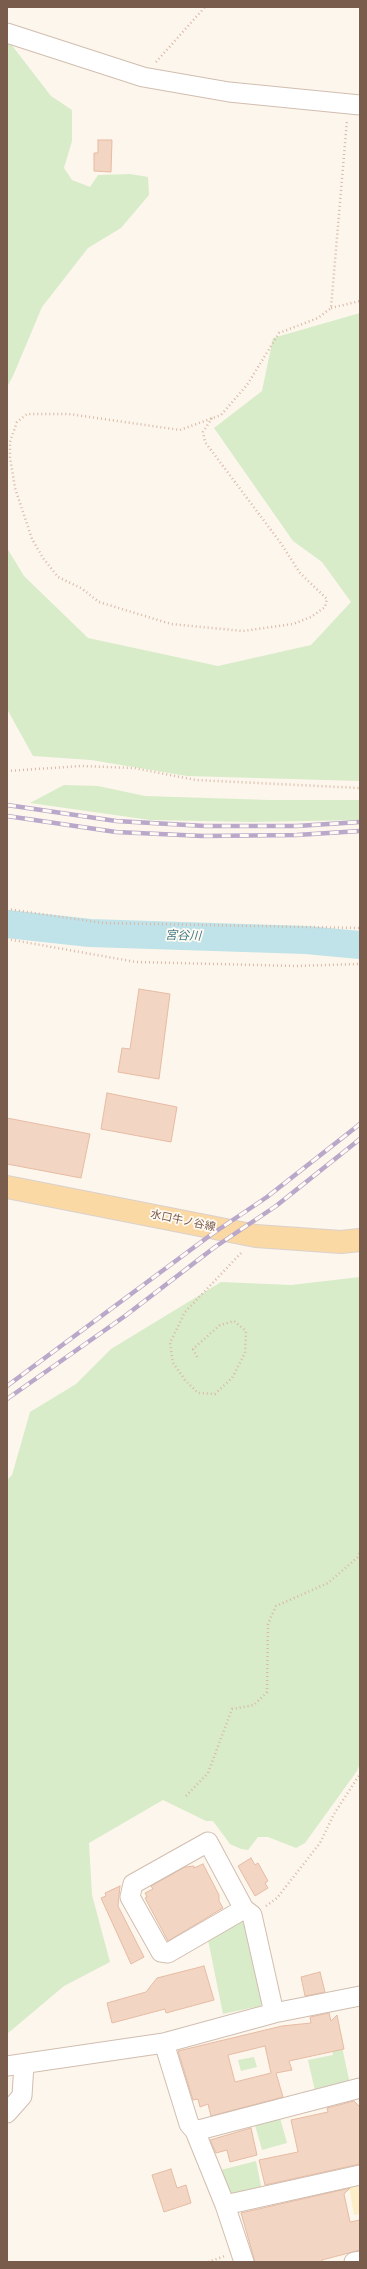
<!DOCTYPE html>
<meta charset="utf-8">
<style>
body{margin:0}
#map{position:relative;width:367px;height:2269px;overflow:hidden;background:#fdf6ec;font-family:"Fira Sans Condensed",sans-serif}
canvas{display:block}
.frame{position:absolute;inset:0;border:8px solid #7a5c4d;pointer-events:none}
</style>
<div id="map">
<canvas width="367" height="2269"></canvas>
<div class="frame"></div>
</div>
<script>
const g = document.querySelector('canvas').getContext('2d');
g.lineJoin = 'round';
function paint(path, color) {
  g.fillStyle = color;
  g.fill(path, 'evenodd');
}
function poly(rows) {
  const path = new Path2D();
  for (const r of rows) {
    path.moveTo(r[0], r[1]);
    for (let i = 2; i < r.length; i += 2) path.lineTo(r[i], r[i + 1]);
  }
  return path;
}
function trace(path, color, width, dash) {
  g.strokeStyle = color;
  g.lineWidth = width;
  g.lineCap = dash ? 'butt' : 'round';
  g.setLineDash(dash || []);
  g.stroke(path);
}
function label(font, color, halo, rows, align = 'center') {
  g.font = font + ' "Fira Sans Condensed","Noto Sans JP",sans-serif';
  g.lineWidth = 3.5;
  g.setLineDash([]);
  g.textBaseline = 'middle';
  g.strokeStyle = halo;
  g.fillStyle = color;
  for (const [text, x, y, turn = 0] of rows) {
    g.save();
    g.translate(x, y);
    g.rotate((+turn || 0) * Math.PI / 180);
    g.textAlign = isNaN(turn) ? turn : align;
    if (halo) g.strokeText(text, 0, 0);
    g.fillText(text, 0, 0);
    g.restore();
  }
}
paint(poly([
 [7,39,51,96,72,110,72,141,64,168,72,180,90,187,98,175,130,174,148,177,149,195,121,228,88,248,42,307,13,376,7,387],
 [360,313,360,781,187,776,91,760,33,756,7,709,7,548,24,576,88,638,218,666,311,645,351,602,322,562,293,541,214,428,262,391,273,338],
 [64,785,98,786,145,796,270,800,360,800,360,820,252,822,150,820,30,803],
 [360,1277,360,1763,357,1771,305,1843,296,1848,268,1837,258,1837,248,1850,241,1849,230,1844,213,1821,206,1821,163,1800,89,1843,92,1895,110,1962,64,1986,7,2034,7,1480,12,1475,30,1412,76,1384,111,1349,221,1282,291,1285],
 [236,1917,248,1924,264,2000,260,2006,223,2014,207,1935],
 [341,2042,350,2084,315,2091,308,2060,333,2055,331,2044],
 [254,2057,257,2067,241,2071,238,2060],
 [280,2118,287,2143,262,2150,255,2125],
 [256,2161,262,2191,234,2197,226,2190,221,2170]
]), '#d8ecc9');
paint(poly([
 [360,2185,360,2214,354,2215,349,2187]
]), '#fcefc7');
trace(poly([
 [7,924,90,933,306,940,360,945]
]), '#bfe3e8', 28);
const building = poly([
 [98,140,112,140,111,172,94,171,94,153,98,153,98,140],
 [139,989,170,994,159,1079,118,1072,122,1048,130,1049,139,989],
 [107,1093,177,1107,171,1142,101,1129,107,1093],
 [7,1118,90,1134,81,1178,7,1164,7,1118],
 [251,1858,255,1865,258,1863,268,1881,265,1883,268,1888,255,1896,238,1866,251,1858],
 [203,1864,219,1895,219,1901,223,1908,168,1941,145,1898,147,1897,145,1893,153,1889,151,1886,185,1867,194,1866,194,1868,203,1864],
 [120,1886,118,1906,144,1957,131,1964,101,1898,106,1896,105,1893,120,1886],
 [204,1966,214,2000,166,2013,165,2009,112,2023,107,2003,146,1992,157,1978,204,1966],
 [320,1972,325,1992,305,1996,301,1977,320,1972],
 [329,2013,331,2021,337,2015,344,2049,289,2061,292,2070,276,2073,283,2097,211,2116,208,2104,200,2107,198,2099,193,2100,178,2051,282,2026,311,2023,310,2017,329,2013],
 [265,2046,271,2073,235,2082,228,2055,265,2046],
 [354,2101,360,2107,360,2164,265,2185,259,2160,298,2152,291,2120,328,2112,327,2108,354,2101],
 [251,2128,257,2155,230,2162,227,2150,216,2153,210,2140,251,2128],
 [171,2169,177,2188,186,2185,191,2203,164,2212,152,2175,171,2169],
 [350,2188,344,2194,350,2222,360,2220,360,2250,322,2260,322,2262,255,2262,241,2213,350,2188]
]);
paint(building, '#f3d5c3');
trace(building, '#e6bba3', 1);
const minor = poly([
 [7,33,143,77,229,92,360,105],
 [244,1909,168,1953,161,1952,130,1897,133,1884,208,1842,244,1909,252,1915,274,2013],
 [164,2043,189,2124,195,2131,225,2205,244,2262],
 [7,2066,164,2043,274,2013,360,1996],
 [7,2113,22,2096,24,2064],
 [195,2131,360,2088],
 [225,2205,360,2175],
 [354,2262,360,2261]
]);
const major = poly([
 [7,1187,256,1236,341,1242,360,1240]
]);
trace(minor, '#d1beb0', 21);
trace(major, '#dad1cd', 24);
trace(poly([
 [156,62,205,7],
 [331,308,360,301],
 [212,418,203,432,205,442,280,542,300,573,327,599,325,607,311,617,293,624,243,631,171,624,99,602,81,588,58,577,43,558,32,539,15,488,10,457,10,442,17,422,27,414,69,414,180,430,221,415,247,385,279,333,318,318,331,308,347,120],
 [7,771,81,766,134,768,196,780,360,788],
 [7,909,103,923,360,928],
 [7,939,136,962,297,966,360,964],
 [197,1357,193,1349,220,1325,234,1321,246,1331,245,1353,232,1378,215,1394,198,1393,185,1380,173,1363,170,1343,185,1312,242,1252],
 [186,1796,208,1773,232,1709,254,1705,267,1692,268,1624,276,1606,328,1583,358,1557,360,1551],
 [266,1906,277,1898,320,1843,334,1814,360,1774],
 [208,2262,225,2256]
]), '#d9b8a5', 2.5, [1, 3]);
trace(minor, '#fff', 19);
trace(major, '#fbd9a5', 22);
const rail = poly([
 [7,805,116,821,205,826,297,826,360,822],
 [7,816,116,832,203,836,297,835,360,831],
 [7,1386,212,1234,267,1197,360,1124],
 [7,1399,125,1316,215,1247,276,1206,360,1139]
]);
trace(rail, '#b9a8c9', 4.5);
trace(rail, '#fffaf3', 3, [9]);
label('11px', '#7a5c4d', '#fffaf3', [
 ["水口牛ノ谷線",183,1221,12]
]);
label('italic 12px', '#437c86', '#fffaf3', [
 ["宮谷川",183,936,2]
]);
</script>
